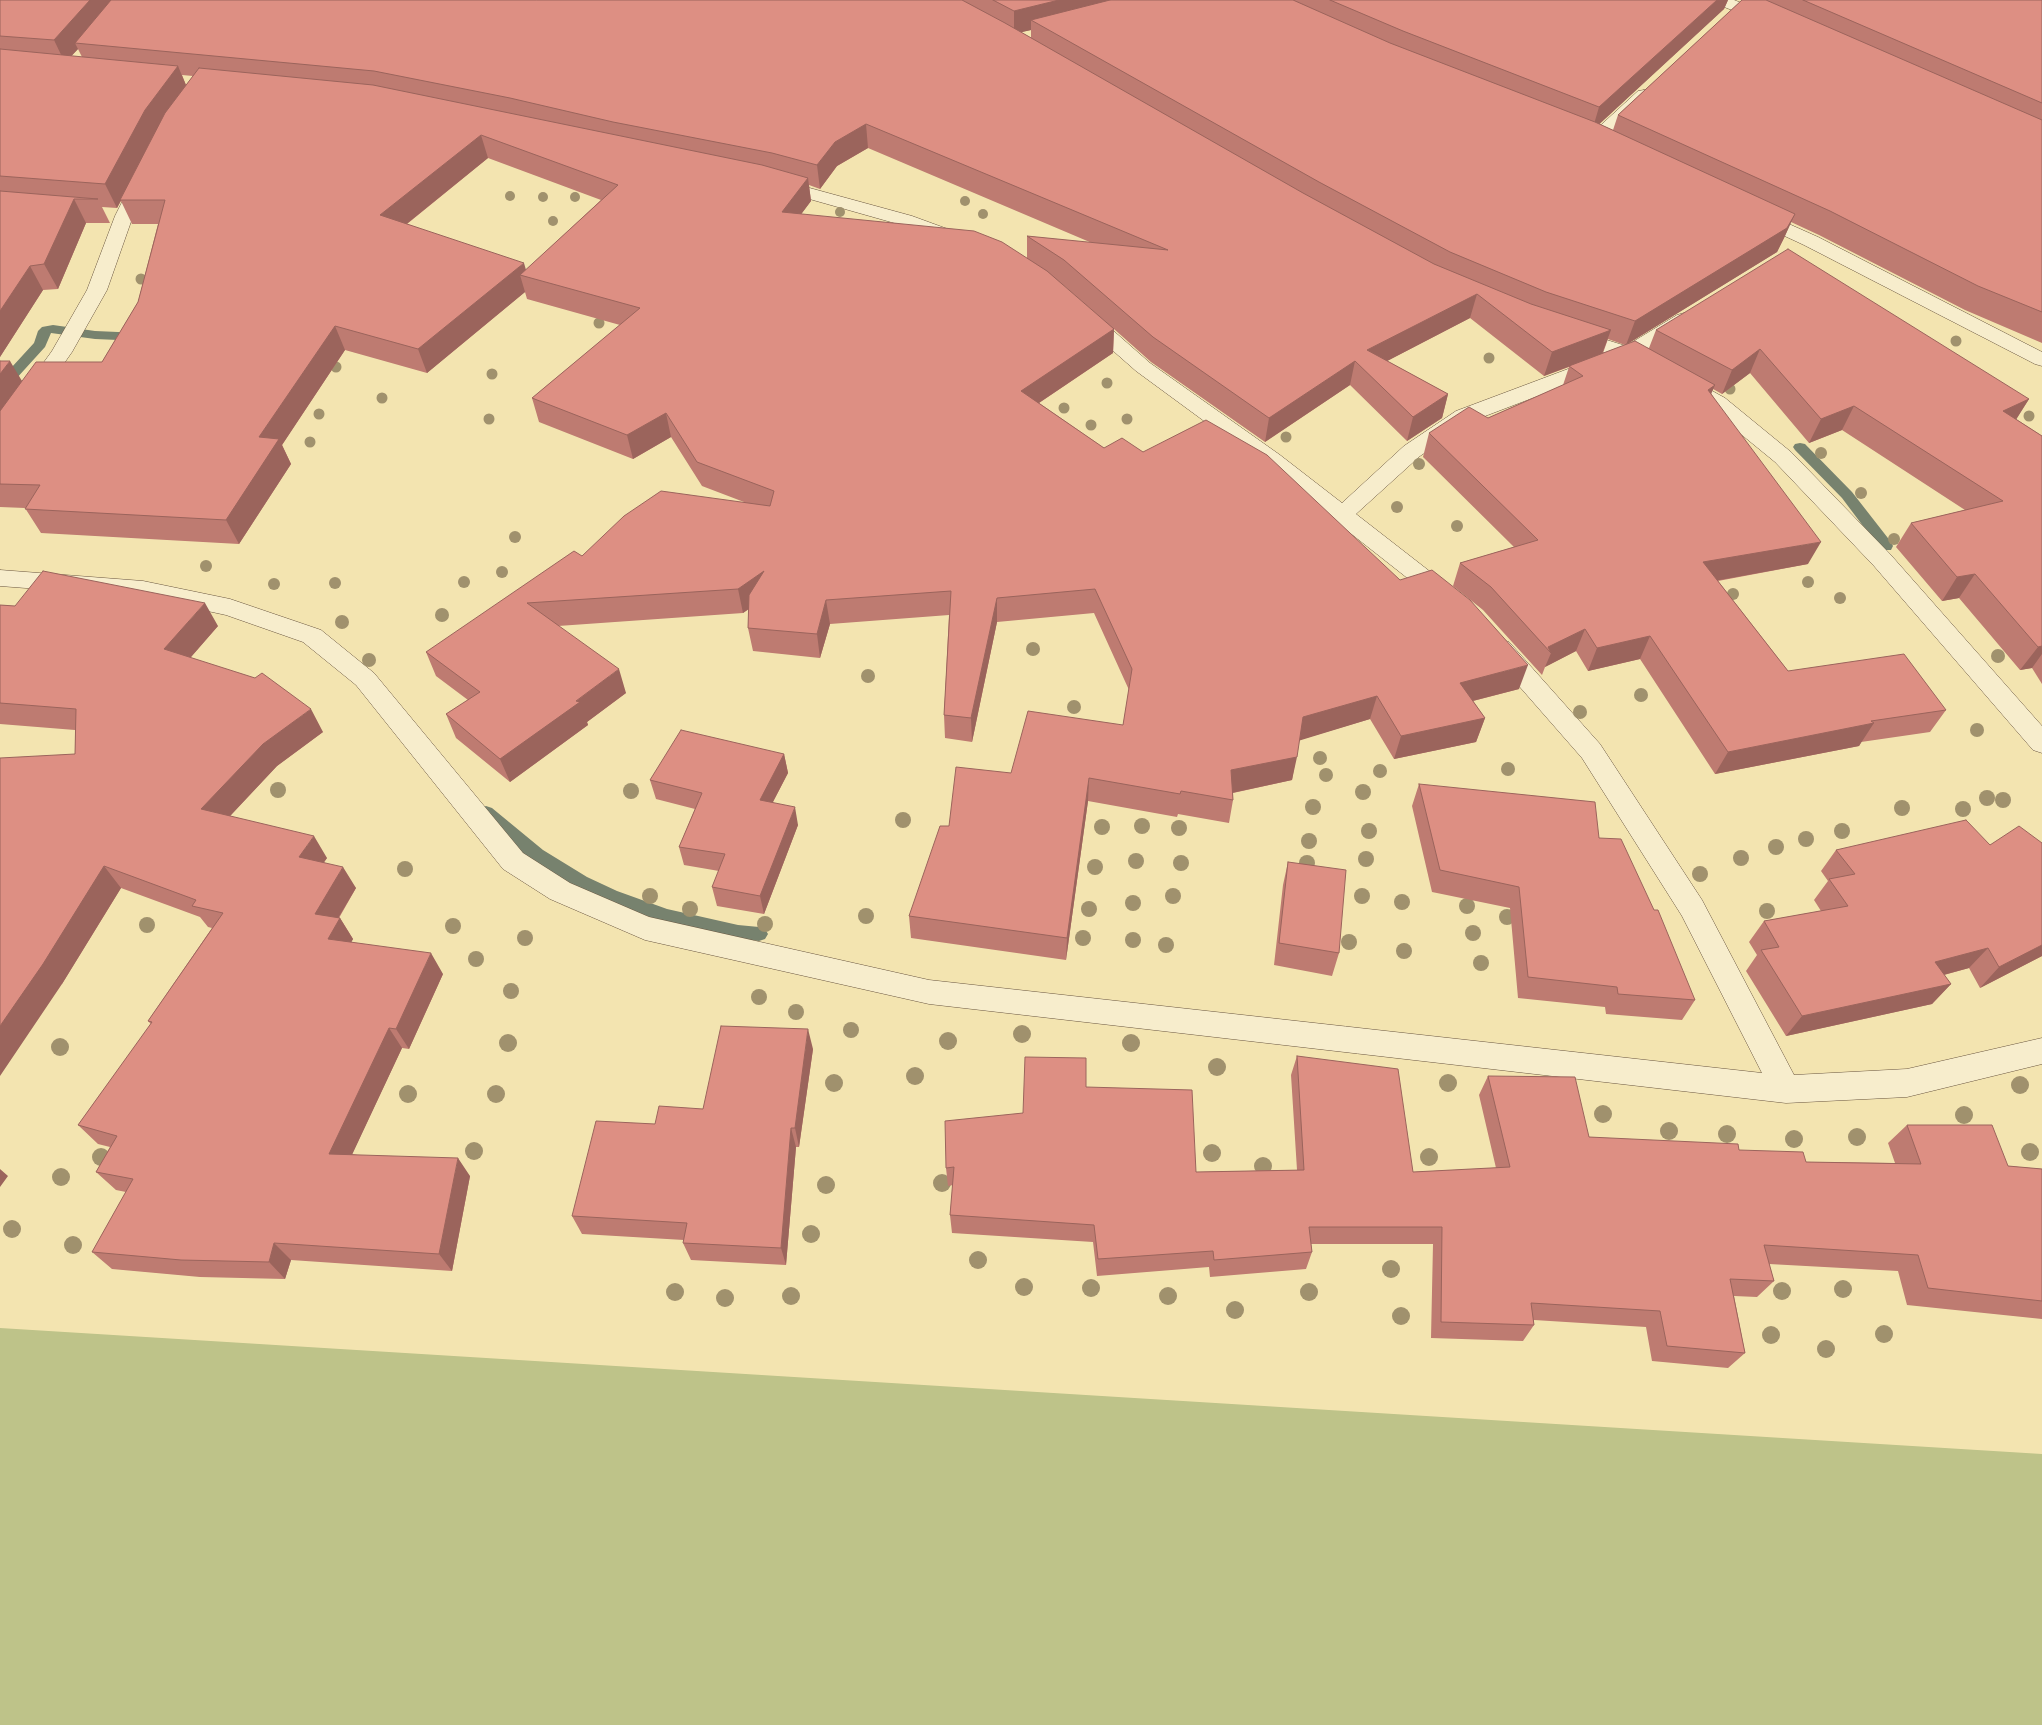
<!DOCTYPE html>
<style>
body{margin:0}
canvas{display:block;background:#f3e4b0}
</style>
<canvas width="2042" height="1725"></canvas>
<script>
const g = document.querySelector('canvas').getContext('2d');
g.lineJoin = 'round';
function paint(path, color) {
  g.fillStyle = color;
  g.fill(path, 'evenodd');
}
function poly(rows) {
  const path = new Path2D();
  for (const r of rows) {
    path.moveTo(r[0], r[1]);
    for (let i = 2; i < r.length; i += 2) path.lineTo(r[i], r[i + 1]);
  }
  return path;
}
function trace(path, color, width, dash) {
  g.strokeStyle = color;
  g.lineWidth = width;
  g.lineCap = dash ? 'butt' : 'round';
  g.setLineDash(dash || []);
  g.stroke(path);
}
paint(poly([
 [0,1328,2042,1454,2042,1725,0,1725]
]), '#bec389');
paint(poly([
 [53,325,95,331,141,333,147,337,141,341,95,339,51,333,45,347,5,391,0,392,0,380,34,343,38,331,42,327,53,325],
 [1800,443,1805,444,1852,492,1891,542,1893,546,1891,550,1881,550,1842,498,1795,450,1793,447,1795,444,1800,443],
 [486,806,492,808,543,850,587,877,617,891,667,909,738,925,759,927,765,929,768,934,765,939,759,941,738,939,666,923,605,901,575,887,531,860,494,831,477,813,480,808,486,806]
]), '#77826e');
const minor = poly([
 [1712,0,1734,0,1777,17,1779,20,1777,23,1771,25,1765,23,1714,3,1712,0],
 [1644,90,1650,91,1653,95,1650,99,1601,144,1595,145,1589,144,1586,140,1589,136,1638,91,1644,90],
 [143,173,149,174,152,178,133,216,107,290,72,352,8,443,0,445,0,423,52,351,87,290,115,216,134,178,137,174,143,173],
 [773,178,912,216,964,235,966,239,964,243,957,245,950,243,898,224,767,187,764,183,767,179,773,178],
 [1753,208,1818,237,2042,352,2042,366,2035,364,1804,245,1746,218,1744,214,1746,210,1753,208],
 [1085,310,1092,312,1150,363,1280,455,1342,503,1404,446,1456,411,1608,354,1564,339,1561,335,1564,331,1571,329,1578,331,1626,346,1677,315,1684,313,1691,315,1694,319,1691,323,1643,354,1654,360,1657,364,1654,368,1647,370,1627,362,1472,421,1420,456,1356,514,1455,591,1459,597,1455,603,1447,605,1439,603,1264,465,1136,371,1078,320,1075,316,1078,312,1085,310],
 [1687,380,1694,381,1725,398,1791,452,1890,554,2042,726,2042,753,2033,750,1874,566,1775,462,1709,408,1680,391,1677,386,1680,381,1687,380],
 [0,570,143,581,230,599,321,630,374,673,523,853,570,883,649,917,929,980,1762,1073,1682,916,1582,758,1491,654,1488,648,1491,642,1500,639,1509,642,1600,744,1702,900,1794,1075,1907,1069,2042,1038,2042,1064,1907,1097,1786,1103,929,1004,645,940,550,899,503,869,356,685,303,642,226,615,143,597,0,586,0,570]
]);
trace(minor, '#6a5640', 1);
paint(minor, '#f7edcc');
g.fillStyle = '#a0916d';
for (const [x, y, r] of [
 [510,196,5],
 [543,197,5],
 [575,197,5],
 [965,201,5],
 [840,212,5],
 [983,214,5],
 [553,221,5],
 [141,279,5.5],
 [599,323,5.5],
 [1956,341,5.5],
 [1489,358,5.5],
 [336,367,5.5],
 [492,374,5.5],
 [1107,383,5.5],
 [1730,389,5.5],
 [382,398,5.5],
 [1064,408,5.5],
 [319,414,5.5],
 [2029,416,5.5],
 [489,419,5.5],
 [1127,419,5.5],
 [1091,425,5.5],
 [1286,437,5.5],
 [310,442,5.5],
 [1821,453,6],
 [1419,464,6],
 [1861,493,6],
 [1397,507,6],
 [1457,526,6],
 [515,537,6],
 [1894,539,6],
 [206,566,6],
 [502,572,6],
 [464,582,6],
 [1808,582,6],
 [335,583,6],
 [274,584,6],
 [1733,594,6],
 [1840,598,6],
 [442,615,7],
 [342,622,7],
 [1033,649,7],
 [1998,656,7],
 [369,660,7],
 [868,676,7],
 [1641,695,7],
 [1074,707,7],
 [1580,712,7],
 [1977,730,7],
 [1320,758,7],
 [1508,769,7],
 [1380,771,7],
 [1326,775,7],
 [278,790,8],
 [631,791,8],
 [1363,792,8],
 [1987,798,8],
 [2003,800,8],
 [1313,807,8],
 [1902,808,8],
 [1963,809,8],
 [903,820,8],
 [1142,826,8],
 [1102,827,8],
 [1179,828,8],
 [1369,831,8],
 [1842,831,8],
 [1806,839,8],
 [1309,841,8],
 [1776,847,8],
 [1741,858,8],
 [1366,859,8],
 [1136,861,8],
 [1181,863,8],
 [1307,863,8],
 [1095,867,8],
 [405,869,8],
 [1700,874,8],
 [650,896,8],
 [1173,896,8],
 [1362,896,8],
 [1402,902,8],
 [1133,903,8],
 [1467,906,8],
 [690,909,8],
 [1089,909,8],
 [1767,911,8],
 [866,916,8],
 [1507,917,8],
 [765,924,8],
 [147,925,8],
 [453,926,8],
 [1473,933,8],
 [525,938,8],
 [1083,938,8],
 [1133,940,8],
 [1349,942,8],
 [1166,945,8],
 [1404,951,8],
 [476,959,8],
 [1481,963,8],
 [511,991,8],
 [759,997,8],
 [796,1012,8],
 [851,1030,8],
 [1022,1034,9],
 [948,1041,9],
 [508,1043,9],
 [1131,1043,9],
 [60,1047,9],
 [1217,1067,9],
 [915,1076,9],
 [834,1083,9],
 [1448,1083,9],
 [2020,1085,9],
 [408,1094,9],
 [496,1094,9],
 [1603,1114,9],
 [1964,1115,9],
 [1669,1131,9],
 [1727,1134,9],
 [1857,1137,9],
 [1794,1139,9],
 [474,1151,9],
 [2030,1152,9],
 [1212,1153,9],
 [101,1157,9],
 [1429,1157,9],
 [1263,1166,9],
 [61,1177,9],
 [942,1183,9],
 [826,1185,9],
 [12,1229,9],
 [811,1234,9],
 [73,1245,9],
 [978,1260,9],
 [1391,1269,9],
 [1024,1287,9],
 [1091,1288,9],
 [1843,1289,9],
 [1782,1291,9],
 [675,1292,9],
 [1309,1292,9],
 [791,1296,9],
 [1168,1296,9],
 [725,1298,9],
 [1235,1310,9],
 [1401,1316,9],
 [1884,1334,9],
 [1771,1335,9],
 [1826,1349,9]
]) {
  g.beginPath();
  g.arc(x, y, r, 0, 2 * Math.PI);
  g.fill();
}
paint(poly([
 [0,0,1728,0,1724,9,1599,124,1613,130,1618,115,1742,0,2042,0,2042,343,1965,310,1819,235,1791,222,1784,238,1777,252,1627,344,1649,348,1656,330,2029,399,2016,419,2042,436,2042,684,2032,668,2020,670,1959,598,1942,601,1896,547,1911,523,1965,510,1842,430,1809,443,1750,373,1722,394,1713,389,1711,393,1808,564,1718,581,1788,671,1946,710,1930,732,1861,742,1859,746,1715,774,1640,659,1588,671,1576,651,1545,667,1542,675,1483,610,1453,586,1460,563,1514,547,1423,457,1429,433,1488,418,1563,385,1569,367,1544,376,1470,318,1387,361,1448,394,1442,418,1407,441,1350,385,1265,442,1151,362,1114,329,1113,353,1039,403,1104,448,1143,452,1400,580,1519,689,1473,701,1485,718,1476,742,1394,759,1370,719,1299,740,1292,780,1233,793,1233,800,1229,823,1178,814,1177,817,1088,801,1066,960,911,938,909,916,949,826,1011,773,1123,725,1129,690,1094,613,997,622,972,742,945,738,944,715,949,615,830,624,820,658,753,651,748,628,749,609,743,613,558,626,626,693,587,722,588,725,510,782,456,738,446,714,468,700,436,676,426,652,582,556,744,502,702,486,671,437,633,459,539,422,532,398,620,325,527,299,525,292,427,373,345,350,282,445,291,464,239,544,41,533,25,508,0,507,0,361,22,381,102,362,138,302,158,224,132,224,121,201,117,208,102,207,110,223,86,223,58,289,43,290,0,357],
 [1031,30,1031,38,1021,32],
 [78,49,82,57,71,56],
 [182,75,193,76,186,85],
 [868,148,1092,243,1027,236,1027,258,801,214,811,201,809,185,820,189,837,166],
 [488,158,601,200,526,270,407,224],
 [1060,283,1063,285,1101,318],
 [1608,339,1625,345,1603,353],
 [0,605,218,626,190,658,323,732,277,766,230,816,327,858,324,862,356,888,339,918,340,918,353,939,351,942,443,974,409,1049,402,1048,352,1154,470,1176,452,1271,291,1260,285,1279,200,1277,112,1269,92,1252,126,1192,116,1190,96,1172,110,1147,98,1144,78,1125,151,1024,148,1021,212,928,208,927,200,917,121,888,62,984,75,754,75,730,0,724],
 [784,754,788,773,773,802,798,825,764,914,717,906,712,887,719,871,684,865,679,847,695,809,656,799,650,780],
 [1419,784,1599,838,1695,1000,1682,1020,1606,1014,1605,1007,1518,998,1510,908,1432,892,1412,806],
 [2042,843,2042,956,1980,988,1969,968,1944,975,1951,984,1932,1004,1786,1036,1746,971,1757,955,1749,942,1764,921,1821,911,1814,900,1828,881,1821,871,1836,850],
 [1288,862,1339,953,1332,976,1274,965,1283,885],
 [813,1049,799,1147,796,1147,786,1265,691,1260,683,1243,684,1240,582,1234,572,1216,703,1109],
 [1297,1056,1413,1172,1496,1168,1479,1095,1488,1076,1589,1137,1739,1150,1806,1162,1895,1163,1888,1143,1907,1125,2008,1166,2042,1169,2042,1319,1907,1305,1898,1271,1769,1264,1774,1281,1757,1297,1734,1296,1745,1353,1728,1368,1652,1361,1646,1327,1534,1320,1534,1325,1523,1341,1431,1338,1433,1244,1311,1244,1312,1252,1306,1269,1210,1277,1209,1267,1097,1276,1093,1242,952,1233,950,1215,953,1185,948,1186,946,1168,1023,1113,1086,1087,1196,1172,1297,1170,1291,1075]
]), '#be7b71');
paint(poly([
 [90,0,120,0,75,43,78,49,65,63,54,40],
 [1059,0,1146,0,1031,20,1031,30,1014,34,1014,11],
 [1717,0,1728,0,1724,9,1592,131,1599,107],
 [178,66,188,90,155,133,117,208,105,184,145,110],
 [866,124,868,148,837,166,820,189,817,165,835,142],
 [481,135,488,158,388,239,380,215],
 [808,178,811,201,785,236,782,212],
 [74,199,86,223,58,289,44,264],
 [1795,214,1784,238,1777,252,1626,345,1635,321],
 [524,263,528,277,520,275,525,292,427,373,418,349],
 [30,266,43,290,0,357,0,311],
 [1477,294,1470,318,1366,372,1367,350],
 [335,326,345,350,282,445,291,464,239,544,226,520,259,437],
 [1114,329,1113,353,1021,415,1021,391],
 [1611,330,1602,354,1544,376,1552,352],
 [1760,349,1750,373,1722,394,1732,370],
 [10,361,25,386,0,420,0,374],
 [1355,361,1350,385,1265,442,1269,418],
 [1715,385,1705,408,1708,390],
 [1448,394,1442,418,1407,441,1413,417],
 [2029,399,2014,423,2003,411],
 [1854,406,1842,430,1809,443,1821,419],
 [666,413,671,437,633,459,627,435],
 [1821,542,1808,564,1692,585,1703,562],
 [764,571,768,595,743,613,738,589],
 [1975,574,1959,598,1942,601,1957,577],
 [997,598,997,622,972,742,971,718],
 [826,600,830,624,820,658,817,634],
 [205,603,218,626,178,672,164,649],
 [1585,629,1576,651,1545,667,1551,653,1548,647],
 [1650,636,1640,659,1588,671,1597,648],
 [2042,646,2042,654,2032,668,2020,670,2038,647],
 [1528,665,1519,689,1453,706,1460,683],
 [619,669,626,693,587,722,588,725,510,782,500,759],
 [1377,696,1370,719,1298,741,1303,717],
 [311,709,323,732,277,766,216,831,201,809,263,744],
 [1485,718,1476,742,1394,759,1401,736],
 [1874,723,1859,746,1715,774,1728,752],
 [784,754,788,773,764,819,760,800],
 [1297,757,1292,780,1227,794,1231,770],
 [1089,778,1088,801,1066,960,1067,938],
 [795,807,798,825,764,914,760,896],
 [314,836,327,858,313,878,299,857],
 [104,866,121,888,62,984,0,1076,0,1026],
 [343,867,356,888,328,935,315,914],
 [340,918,353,939,342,960,328,939],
 [2042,945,2042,956,1980,988,1999,967],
 [1988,948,1969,968,1917,982,1935,962],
 [431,953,443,974,409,1049,396,1029],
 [1951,984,1932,1004,1786,1036,1802,1016],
 [389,1028,402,1048,344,1172,329,1154],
 [808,1029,813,1049,799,1147,795,1128],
 [791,1128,796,1147,786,1265,781,1248],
 [458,1158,470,1176,452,1271,439,1254],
 [0,1169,8,1176,0,1187],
 [274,1243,291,1260,285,1279,269,1262]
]), '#9b645c');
const building = poly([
 [0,0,90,0,54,40,0,36,0,0],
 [111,0,962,0,1005,23,1303,193,1434,264,1531,304,1611,330,1552,352,1477,294,1367,350,1448,394,1413,417,1355,361,1269,418,1153,337,1064,260,1027,236,1168,250,866,124,835,142,817,165,772,153,613,122,510,98,374,71,75,43,111,0],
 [993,0,1059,0,1014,11,993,0],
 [1110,0,1293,0,1390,43,1595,122,1795,214,1787,228,1635,321,1546,292,1450,252,1319,182,1031,20,1110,0],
 [1330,0,1717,0,1599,107,1403,31,1330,0],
 [1742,0,1766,0,2042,120,2042,312,1978,286,1830,211,1618,115,1742,0],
 [1803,0,2042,0,2042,103,1803,0],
 [0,49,178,66,145,110,105,184,0,176,0,49],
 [199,68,373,85,762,165,808,178,782,212,974,231,1002,242,1047,271,1114,329,1021,391,1104,448,1122,438,1143,452,1206,420,1267,455,1400,580,1432,570,1470,600,1528,665,1460,683,1485,718,1401,736,1377,696,1303,717,1297,757,1231,770,1233,800,1181,791,1180,794,1089,778,1067,938,909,916,940,826,949,826,956,767,1011,773,1028,711,1123,725,1132,669,1095,589,997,598,971,718,944,715,951,591,826,600,817,634,748,628,749,595,764,571,738,589,527,603,619,669,576,701,580,702,500,759,446,714,480,692,426,652,574,551,582,556,624,516,661,491,770,506,774,491,697,462,666,413,627,435,532,398,640,308,520,275,618,185,481,135,380,215,524,263,418,349,335,326,259,437,279,439,226,520,25,509,40,485,0,484,0,411,36,362,102,362,138,302,165,200,120,200,165,113,199,68],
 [0,191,98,199,74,199,44,264,30,266,0,311,0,191],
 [1788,249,2029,399,2003,411,2042,436,2042,646,2038,647,1975,574,1957,577,1911,523,2003,501,1854,406,1821,419,1760,349,1732,370,1656,330,1788,249],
 [1635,341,1715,385,1708,390,1821,542,1703,562,1788,671,1904,654,1946,710,1871,721,1874,723,1728,752,1650,636,1597,648,1585,629,1548,647,1551,653,1491,587,1460,563,1538,540,1429,433,1469,407,1488,418,1583,376,1569,366,1635,341],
 [0,361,10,361,0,374,0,361],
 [43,571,205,603,164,649,255,678,262,673,311,709,263,744,201,809,314,836,299,857,343,867,315,914,340,918,328,939,431,953,396,1029,389,1028,329,1154,458,1158,439,1254,274,1243,269,1262,181,1260,92,1252,133,1179,96,1172,117,1136,78,1125,152,1022,148,1021,223,913,192,906,196,900,104,866,43,964,0,1026,0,758,75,754,76,709,0,703,0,605,15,606,43,571],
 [681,730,784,754,760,800,795,807,760,896,712,887,725,854,679,847,702,793,650,780,681,730],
 [1419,784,1595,802,1599,838,1621,839,1654,910,1658,910,1695,1000,1618,994,1617,987,1528,977,1519,887,1440,870,1419,784],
 [1966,820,1990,845,2019,826,2042,843,2042,945,1999,967,1988,948,1935,962,1951,984,1802,1016,1761,950,1779,947,1764,921,1848,906,1829,879,1855,874,1836,850,1966,820],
 [1288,862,1346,870,1339,953,1279,943,1288,862],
 [721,1026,808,1029,795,1128,791,1128,781,1248,683,1243,687,1223,572,1216,596,1121,655,1124,659,1106,703,1109,721,1026],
 [1297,1056,1398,1069,1413,1172,1510,1167,1488,1076,1575,1077,1589,1137,1738,1144,1739,1150,1803,1152,1806,1162,1921,1164,1907,1125,1992,1125,2008,1166,2042,1169,2042,1301,1928,1288,1918,1255,1764,1245,1774,1281,1730,1279,1745,1353,1667,1346,1660,1311,1531,1303,1534,1325,1441,1322,1442,1227,1309,1227,1312,1252,1214,1260,1213,1251,1098,1259,1094,1225,950,1215,954,1167,946,1168,945,1121,1023,1113,1025,1057,1086,1058,1086,1087,1192,1090,1196,1172,1304,1170,1297,1056]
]);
paint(building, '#dd8f83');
trace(building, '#9b645c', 1);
</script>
